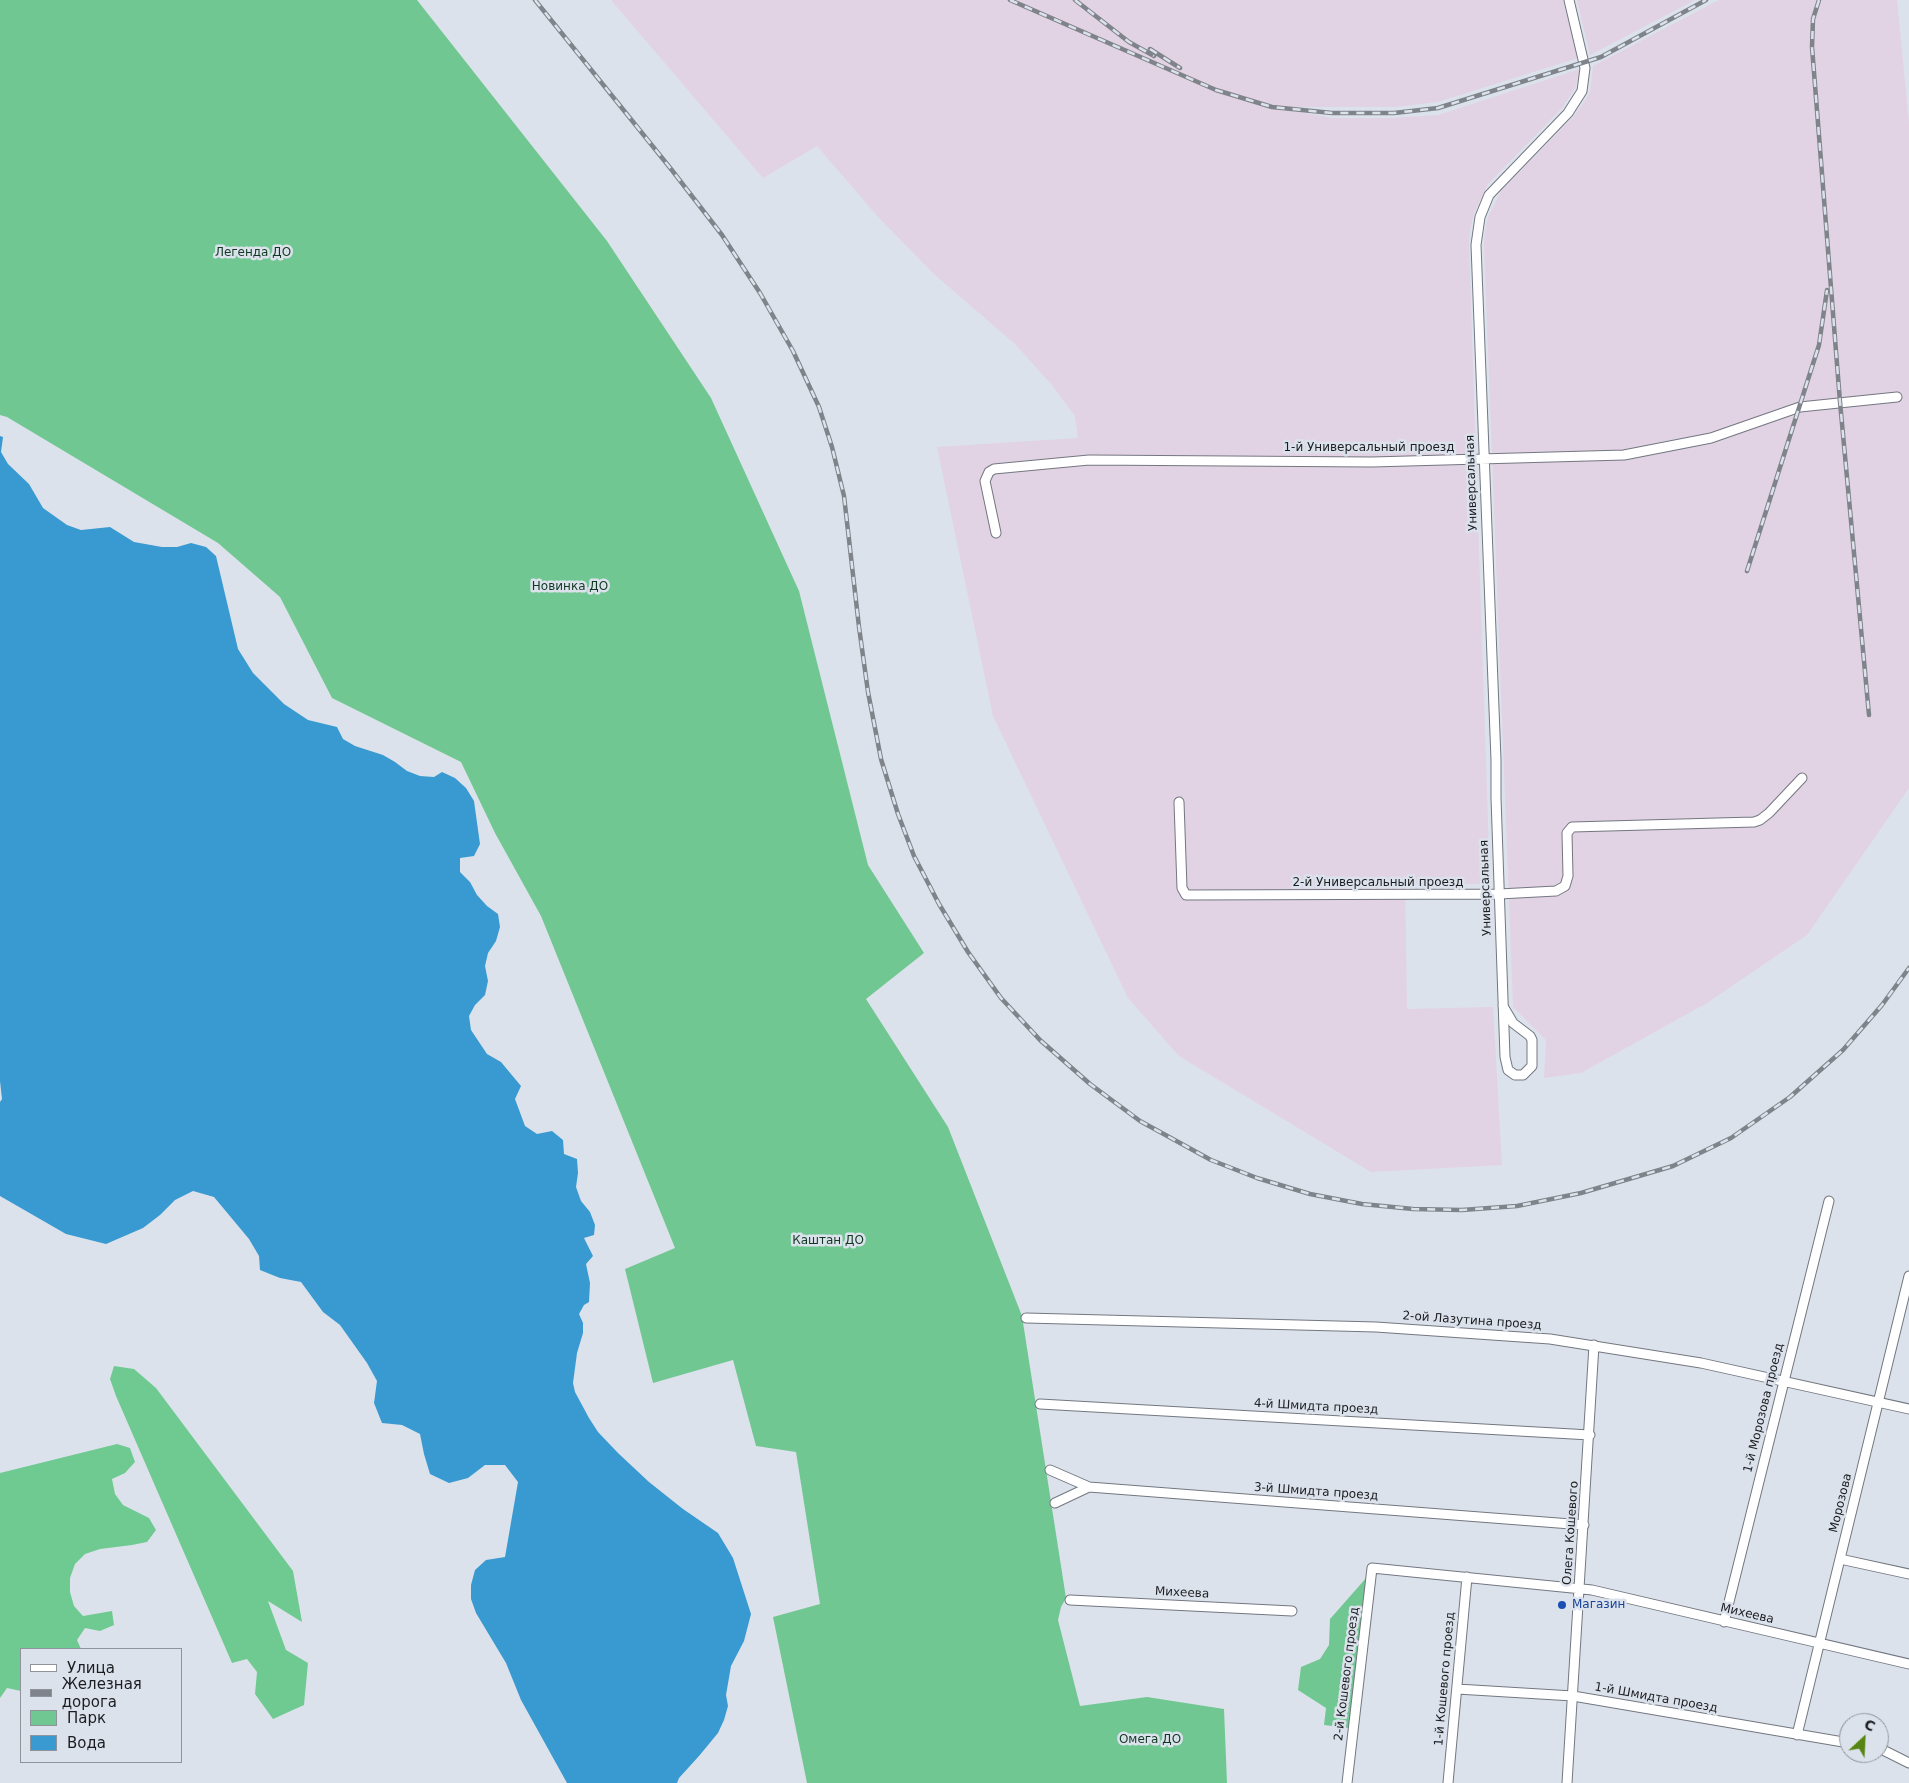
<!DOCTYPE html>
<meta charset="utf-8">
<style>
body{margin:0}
#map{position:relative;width:1909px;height:1783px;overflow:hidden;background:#dce2ec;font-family:"DejaVu Sans",sans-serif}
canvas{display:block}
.legend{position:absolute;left:20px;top:1648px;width:162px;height:115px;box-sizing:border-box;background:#dce2ec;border:1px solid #8f939a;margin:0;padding:6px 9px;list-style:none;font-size:15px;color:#1b1d20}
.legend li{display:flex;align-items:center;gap:10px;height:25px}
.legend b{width:25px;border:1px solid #8f939a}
.north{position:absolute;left:1839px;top:1713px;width:50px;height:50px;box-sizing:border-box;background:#dce2ec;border:1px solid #8f939a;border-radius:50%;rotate:25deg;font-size:14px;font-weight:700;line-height:20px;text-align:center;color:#1b1d20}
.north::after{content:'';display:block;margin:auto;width:18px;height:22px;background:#578513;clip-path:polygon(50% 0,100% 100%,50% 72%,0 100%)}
</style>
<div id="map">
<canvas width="1909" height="1783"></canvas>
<ul class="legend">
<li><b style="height:6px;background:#fff"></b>Улица</li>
<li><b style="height:6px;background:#7f838a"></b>Железная дорога</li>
<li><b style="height:14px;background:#71c791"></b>Парк</li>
<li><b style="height:14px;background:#389ad1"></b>Вода</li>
</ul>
<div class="north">С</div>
</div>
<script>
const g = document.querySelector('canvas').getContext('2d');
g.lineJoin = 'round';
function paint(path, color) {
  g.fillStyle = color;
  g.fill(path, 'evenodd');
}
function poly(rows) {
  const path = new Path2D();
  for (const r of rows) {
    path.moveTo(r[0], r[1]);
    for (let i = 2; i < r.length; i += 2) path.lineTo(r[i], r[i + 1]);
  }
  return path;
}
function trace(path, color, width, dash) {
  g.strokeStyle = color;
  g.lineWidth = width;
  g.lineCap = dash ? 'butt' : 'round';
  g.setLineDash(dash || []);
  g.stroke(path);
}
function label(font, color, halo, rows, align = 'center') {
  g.font = font + ' "DejaVu Sans",sans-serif';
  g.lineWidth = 5;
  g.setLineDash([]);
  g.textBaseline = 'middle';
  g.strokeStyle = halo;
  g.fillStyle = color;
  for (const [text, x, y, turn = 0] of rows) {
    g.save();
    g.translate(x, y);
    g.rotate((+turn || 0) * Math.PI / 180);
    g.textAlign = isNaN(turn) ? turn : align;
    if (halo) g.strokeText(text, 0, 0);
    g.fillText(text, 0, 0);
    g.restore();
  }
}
paint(poly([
 [611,0,1563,0,1578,58,1438,102,1395,107,1273,107,1332,118,1393,118,1438,115,1580,69,1575,88,1563,107,1488,184,1474,213,1470,230,1469,245,1490,884,1405,884,1407,1009,1493,1007,1502,1165,1371,1172,1179,1056,1128,998,993,716,937,447,1078,438,1075,416,1051,384,1015,344,935,275,879,218,817,146,763,178],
 [1577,0,1695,0,1590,55],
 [1719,0,1897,0,1909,123,1909,788,1807,935,1707,1003,1581,1073,1544,1078,1546,1040,1513,1007,1484,245,1485,232,1488,217,1501,191,1574,116,1582,105,1590,92,1593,66]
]), '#e1d2e4');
paint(poly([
 [0,0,417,0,607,241,711,398,799,591,868,865,924,953,866,999,948,1127,1022,1316,1066,1598,1061,1607,1058,1620,1080,1706,1147,1697,1224,1709,1227,1783,807,1783,773,1617,820,1604,796,1452,756,1446,733,1360,653,1383,625,1269,675,1248,541,916,495,833,461,762,332,698,280,597,218,543,7,417,0,415],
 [1367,1577,1349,1728,1324,1725,1326,1708,1298,1690,1301,1667,1320,1659,1329,1645,1330,1619]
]), '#71c791');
paint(poly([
 [114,1366,134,1369,156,1388,293,1571,302,1622,268,1601,286,1650,308,1663,304,1705,273,1719,255,1694,257,1672,247,1659,232,1663,116,1396,110,1379],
 [117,1444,130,1448,135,1462,125,1473,112,1479,115,1494,123,1505,149,1518,156,1530,147,1542,132,1545,100,1549,85,1554,75,1564,70,1578,70,1592,74,1606,83,1616,112,1611,114,1625,100,1631,85,1628,77,1640,81,1649,21,1649,21,1691,7,1688,0,1698,0,1473]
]), '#6fca91');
paint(poly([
 [0,436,3,437,1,452,8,464,29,484,43,508,67,525,81,530,110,527,134,542,162,547,177,547,191,543,206,547,216,556,238,649,253,673,284,704,308,720,337,727,343,739,355,746,383,755,395,762,407,771,420,776,434,777,442,772,455,778,466,788,474,801,480,844,474,856,460,858,460,872,470,882,477,895,487,906,498,914,500,927,496,941,488,953,485,966,488,981,485,995,475,1005,469,1016,471,1030,487,1054,501,1062,521,1086,515,1099,525,1126,537,1134,552,1131,563,1140,564,1154,577,1159,578,1173,576,1187,581,1201,590,1212,595,1225,594,1235,584,1238,593,1256,586,1264,590,1283,589,1302,584,1305,579,1314,583,1323,583,1333,577,1353,573,1383,575,1392,589,1418,598,1432,618,1453,649,1482,683,1509,718,1533,733,1558,751,1614,744,1641,731,1666,726,1695,728,1706,724,1720,718,1733,699,1756,679,1778,677,1783,567,1783,521,1700,506,1663,476,1613,471,1599,471,1585,475,1570,486,1560,505,1557,518,1482,505,1465,485,1465,468,1478,449,1483,430,1474,424,1454,420,1434,402,1425,382,1423,374,1403,377,1381,367,1363,340,1325,323,1312,301,1282,280,1278,260,1270,259,1256,249,1239,214,1197,193,1191,175,1200,160,1215,143,1228,106,1244,66,1234,0,1196,0,1102,2,1099,0,1081]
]), '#389ad1');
const minor = poly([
 [996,533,985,481,989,472,994,469,1089,460,1372,462,1624,455,1711,438,1800,407,1897,397],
 [1179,802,1182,888,1186,895,1499,894,1556,891,1565,886,1568,876,1567,833,1572,827,1754,822,1760,820,1769,813,1802,778],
 [1503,1006,1513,1023,1530,1036,1532,1040,1532,1066,1523,1075,1515,1075,1508,1070,1505,1057,1496,798,1496,760,1476,245,1480,217,1489,195,1568,113,1582,91,1585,68,1569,0],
 [1026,1318,1376,1327,1550,1339,1701,1363,1909,1409],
 [1040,1404,1590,1435],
 [1050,1470,1089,1487,1584,1525],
 [1055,1503,1089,1487],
 [1840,1559,1909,1574],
 [1070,1600,1292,1611],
 [1724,1622,1829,1201],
 [1457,1689,1573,1696,1849,1743],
 [1797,1735,1909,1276],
 [1879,1748,1909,1763],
 [1347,1783,1372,1568,1592,1590,1909,1664],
 [1448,1783,1467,1577],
 [1567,1783,1594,1345]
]);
trace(minor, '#737780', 11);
trace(minor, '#fff', 9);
const rail = poly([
 [535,0,671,169,722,235,760,293,793,351,819,407,832,447,844,496,859,627,868,692,881,759,898,814,914,856,939,904,968,952,1001,998,1040,1040,1090,1084,1140,1121,1211,1160,1257,1178,1310,1194,1362,1204,1413,1209,1462,1210,1517,1206,1581,1193,1673,1166,1731,1138,1790,1097,1843,1050,1882,1005,1909,968],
 [1010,0,1216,90,1272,107,1332,113,1394,113,1438,108,1601,57,1706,0],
 [1075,0,1129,42,1154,56],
 [1819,0,1813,19,1812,47,1840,402,1869,715],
 [1150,49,1180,68],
 [1747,571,1819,345,1827,290]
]);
trace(rail, '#7f838a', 4.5);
trace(rail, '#dce2ec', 2.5, [8]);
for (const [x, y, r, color] of [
 [1562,1605,5,"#1a4fb4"]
]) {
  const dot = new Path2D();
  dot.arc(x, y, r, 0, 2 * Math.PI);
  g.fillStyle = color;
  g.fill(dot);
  trace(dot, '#dce2ec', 2);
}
label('12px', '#113821', '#dce2ec', [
 ["Легенда ДО",253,253],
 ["Новинка ДО",570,587],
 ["Каштан ДО",828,1241],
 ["Омега ДО",1150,1740]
]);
label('12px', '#1b1d20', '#dce2ec', [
 ["1-й Универсальный проезд",1369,448],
 ["Универсальная",1472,483,-92],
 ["2-й Универсальный проезд",1378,883],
 ["Универсальная",1486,888,-92],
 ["2-ой Лазутина проезд",1472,1321,4],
 ["4-й Шмидта проезд",1316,1407,3],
 ["1-й Морозова проезд",1764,1408,-76],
 ["3-й Шмидта проезд",1316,1492,4],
 ["Морозова",1841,1503,-76],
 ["Олега Кошевого",1571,1533,-86],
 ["Михеева",1182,1593,3],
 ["Михеева",1747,1614,13],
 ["2-й Кошевого проезд",1347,1674,-83],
 ["1-й Кошевого проезд",1445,1679,-85],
 ["1-й Шмидта проезд",1656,1698,10]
]);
label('12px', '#164399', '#dce2ec', [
 ["Магазин",1572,1605]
], 'left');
</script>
